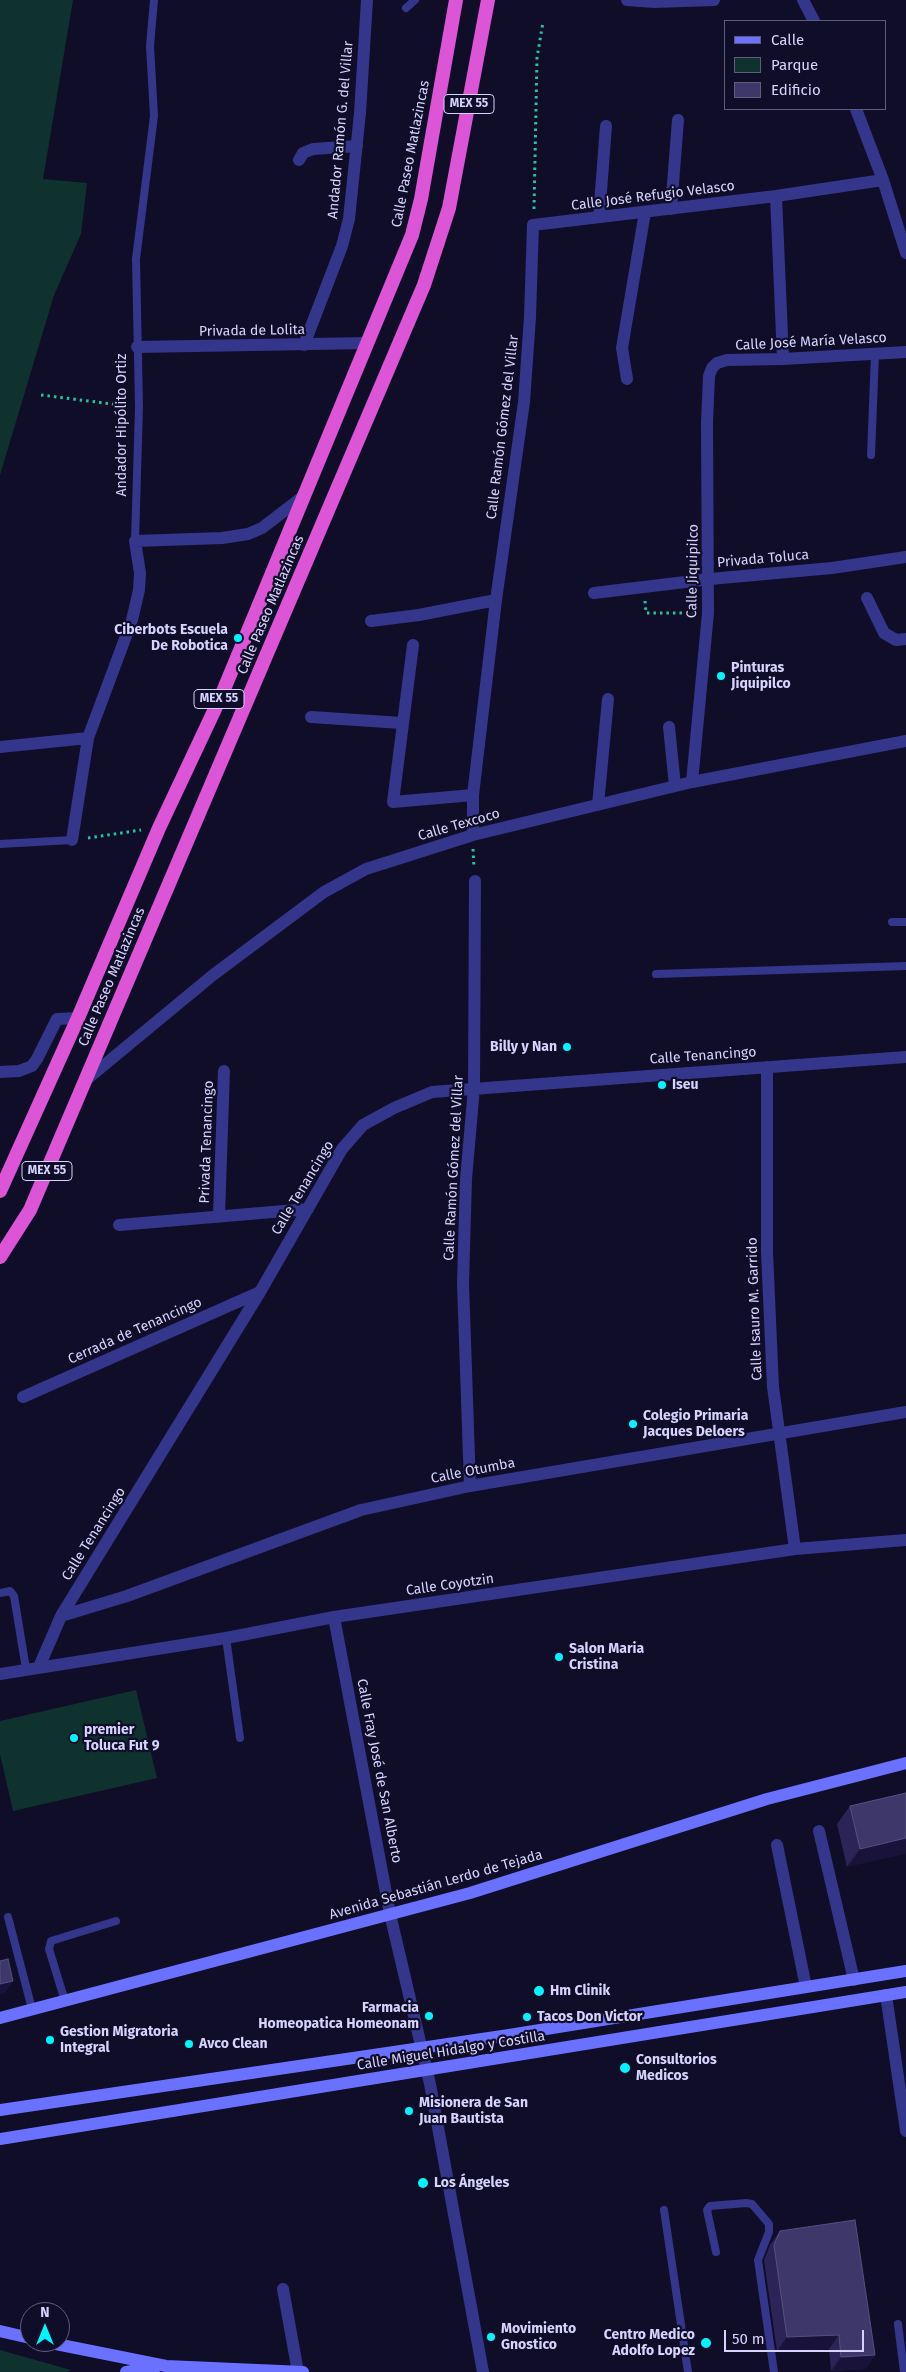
<!DOCTYPE html>
<meta charset="utf-8">
<style>
body{margin:0}
#map{position:relative;width:906px;height:2372px;overflow:hidden;background:#100d28;font-family:"Fira Sans",sans-serif}
canvas{display:block}
.legend{position:absolute;left:724px;top:20px;width:162px;height:90px;box-sizing:border-box;background:#100d28;border:1px solid #5f5d7e;margin:0;padding:6px 9px;list-style:none;font-size:15px;color:#d6d4ff}
.legend li{display:flex;align-items:center;gap:10px;height:25px}
.legend b{width:25px;border:1px solid #5f5d7e}
.north{position:absolute;left:20px;top:2302px;width:50px;height:50px;box-sizing:border-box;background:#100d28;border:1px solid #5f5d7e;border-radius:50%;rotate:0deg;font-size:14px;font-weight:700;line-height:20px;text-align:center;color:#d6d4ff}
.north::after{content:'';display:block;margin:auto;width:18px;height:22px;background:#00f6ff;clip-path:polygon(50% 0,100% 100%,50% 72%,0 100%)}
.scale{position:absolute;left:724px;top:2330px;width:140px;height:22px;box-sizing:border-box;border:2px solid #d6d4ff;border-top:0;padding-left:6px;font-size:15px;line-height:18px;white-space:nowrap;color:#d6d4ff;-webkit-text-stroke:4px #100d28;paint-order:stroke}
</style>
<div id="map">
<canvas width="906" height="2372"></canvas>
<ul class="legend">
<li><b style="height:6px;background:#6b71ff"></b>Calle</li>
<li><b style="height:14px;background:#10322f"></b>Parque</li>
<li><b style="height:14px;background:#3e3769"></b>Edificio</li>
</ul>
<div class="north">N</div>
<div class="scale">50 m</div>
</div>
<script>
const g = document.querySelector('canvas').getContext('2d');
g.lineJoin = 'round';
function paint(path, color) {
  g.fillStyle = color;
  g.fill(path, 'evenodd');
}
function poly(rows) {
  const path = new Path2D();
  for (const r of rows) {
    path.moveTo(r[0], r[1]);
    for (let i = 2; i < r.length; i += 2) path.lineTo(r[i], r[i + 1]);
  }
  return path;
}
function trace(path, color, width, dash) {
  g.strokeStyle = color;
  g.lineWidth = width;
  g.lineCap = dash ? 'butt' : 'round';
  g.setLineDash(dash || []);
  g.stroke(path);
}
function label(font, color, halo, rows, align = 'center') {
  g.font = font + ' "Fira Sans",sans-serif';
  g.lineWidth = 4.5;
  g.setLineDash([]);
  g.textBaseline = 'middle';
  g.strokeStyle = halo;
  g.fillStyle = color;
  for (const [text, x, y, turn = 0] of rows) {
    g.save();
    g.translate(x, y);
    g.rotate((+turn || 0) * Math.PI / 180);
    g.textAlign = isNaN(turn) ? turn : align;
    if (halo) g.strokeText(text, 0, 0);
    g.fillText(text, 0, 0);
    g.restore();
  }
}
paint(poly([
 [0,0,73,0,43,179,87,183,81,234,54,295,0,475],
 [136,1690,157,1778,13,1811,0,1754,0,1721],
 [0,2350,71,2370,67,2372,0,2372]
]), '#10322f');
trace(poly([
 [534,209,537,58,543,22],
 [41,395,128,406],
 [645,601,646,613,693,613],
 [88,838,141,830],
 [473,849,474,868]
]), '#24c3af', 3, [2.5, 4]);
trace(poly([
 [406,8,415,0],
 [871,455,875,354],
 [135,541,139,407,136,259,154,116,150,46,154,0],
 [0,844,72,840],
 [892,922,906,922],
 [656,974,906,966],
 [0,1593,10,1591,14,1596,26,1669],
 [226,1638,240,1738],
 [8,1917,32,2009],
 [65,2001,49,1949,51,1941,116,1921],
 [664,2210,688,2372],
 [716,2252,707,2210,710,2206,746,2203,752,2204,769,2224,769,2232,758,2260,774,2372],
 [898,2324,904,2372]
]), '#34368b', 8);
trace(poly([
 [627,0,654,2,714,0],
 [803,0,814,21],
 [856,109,883,180,906,253],
 [299,160,303,153,313,149,357,146],
 [776,196,783,359],
 [671,209,678,120],
 [599,217,606,126],
 [304,345,342,246,349,219,360,113,367,0],
 [137,347,368,343],
 [627,379,622,348,645,212],
 [594,593,710,579,832,568,906,557],
 [867,598,884,633,896,640,906,639],
 [371,621,419,615,496,600],
 [413,645,393,802,473,795],
 [311,717,402,723],
 [669,727,675,786],
 [0,747,88,738],
 [692,782,708,613,707,422,709,376,712,368,717,363,727,360,783,359,906,352],
 [598,805,608,699],
 [473,835,473,795,496,600,524,402,530,317,533,225,776,196,883,180],
 [72,840,88,738,132,620,139,590,140,573,135,541,222,538,248,534,262,528,305,495],
 [767,1067,767,1252,773,1387,795,1549],
 [0,1072,19,1071,32,1066,37,1059,57,1019,78,1018],
 [86,1080,213,975,324,892,366,869,473,835,692,782,906,741],
 [219,1215,224,1071],
 [119,1225,308,1209],
 [23,1397,260,1292],
 [470,1486,463,1283,466,1179,474,1088,475,881],
 [61,1616,127,1596,361,1510,470,1486,906,1412],
 [334,1617,390,1914,430,2084,483,2372],
 [39,1667,61,1616,260,1292,342,1149,363,1125,394,1108,432,1092,906,1057],
 [0,1674,226,1638,334,1617,795,1549,906,1540],
 [819,1831,854,1980],
 [777,1845,806,1987],
 [886,1995,906,2131],
 [283,2289,298,2372]
]), '#34368b', 12);
trace(poly([
 [0,2018,470,1893,767,1799,906,1763],
 [0,2110,509,2035,906,1971],
 [0,2139,906,1992],
 [0,2331,30,2338],
 [46,2342,166,2366,303,2372],
 [126,2372,156,2367]
]), '#6b71ff', 12);
trace(poly([
 [0,1191,78,1018,159,828,222,694,412,235,421,199,456,0],
 [0,1257,30,1210,424,285,449,208,488,0]
]), '#db55d6', 14);
paint(poly([
 [906,1793,847,1867,837,1824,850,1806],
 [780,2231,875,2355,865,2369,831,2371,829,2349,777,2351,764,2260,770,2245]
]), '#2c2457');
paint(poly([
 [906,1838,906,1854,847,1867,860,1849],
 [13,1981,5,1993,0,1994,0,1984],
 [839,2335,829,2349,777,2351,787,2337],
 [875,2355,865,2369,831,2371,841,2357]
]), '#19133c');
const building = poly([
 [906,1793,906,1838,860,1849,850,1806,906,1793],
 [8,1959,13,1981,0,1984,0,1961,8,1959],
 [855,2220,875,2355,841,2357,839,2335,787,2337,774,2245,780,2231,855,2220]
]);
paint(building, '#3e3769');
trace(building, '#565080', 1);
for (const [x, y, r, color] of [
 [238,638,5,"#00f6ff"],
 [721,676,5,"#00f6ff"],
 [567,1047,5,"#00f6ff"],
 [662,1085,5,"#00f6ff"],
 [633,1424,5,"#00f6ff"],
 [559,1657,5,"#00f6ff"],
 [74,1738,5,"#00f6ff"],
 [539,1991,6,"#00f6ff"],
 [429,2016,5,"#00f6ff"],
 [527,2017,5,"#00f6ff"],
 [50,2040,5,"#00f6ff"],
 [189,2044,5,"#00f6ff"],
 [625,2068,6,"#00f6ff"],
 [409,2111,5,"#00f6ff"],
 [423,2183,6,"#00f6ff"],
 [491,2337,5,"#00f6ff"],
 [706,2343,6,"#00f6ff"]
]) {
  const dot = new Path2D();
  dot.arc(x, y, r, 0, 2 * Math.PI);
  g.fillStyle = color;
  g.fill(dot);
  trace(dot, '#100d28', 2);
}
for (const [x, y, w] of [
 [469,104,50],
 [219,699,50],
 [47,1171,50]
]) {
  const box = new Path2D();
  box.roundRect(x - w / 2, y - 9.5, w, 19, 4);
  g.fillStyle = '#100d28';
  g.fill(box);
  trace(box, '#d6d4ff', 1);
}
label('bold 12px', '#d6d4ff', null, [
 ["MEX 55",469,104],
 ["MEX 55",219,699],
 ["MEX 55",47,1171]
]);
label('14px', '#d6d4ff', '#100d28', [
 ["Andador Ramón G. del Villar",341,130,-85],
 ["Calle Paseo Matlazincas",411,154,-79],
 ["Calle José Refugio Velasco",653,196,-7],
 ["Privada de Lolita",252,331,-1],
 ["Calle José María Velasco",811,342,-3],
 ["Andador Hipólito Ortiz",122,425,-90],
 ["Calle Ramón Gómez del Villar",503,427,-83],
 ["Privada Toluca",763,559,-5],
 ["Calle Jiquipilco",693,571,-89],
 ["Calle Paseo Matlazincas",271,605,-67],
 ["Calle Texcoco",459,825,-16],
 ["Calle Paseo Matlazincas",112,977,-67],
 ["Calle Tenancingo",703,1056,-4],
 ["Privada Tenancingo",207,1142,-88],
 ["Calle Ramón Gómez del Villar",454,1168,-87],
 ["Calle Tenancingo",303,1188,-59],
 ["Calle Isauro M. Garrido",755,1309,-92],
 ["Cerrada de Tenancingo",135,1331,-24],
 ["Calle Otumba",473,1471,-11],
 ["Calle Tenancingo",94,1534,-58],
 ["Calle Coyotzin",450,1585,-8],
 ["Calle Fray José de San Alberto",379,1771,79],
 ["Avenida Sebastián Lerdo de Tejada",436,1885,-16],
 ["Calle Miguel Hidalgo y Costilla",451,2051,-9]
]);
label('bold 14px', '#d6d4ff', '#100d28', [
 ["Ciberbots Escuela",228,630,"right"],
 ["De Robotica",228,646,"right"],
 ["Pinturas",731,668],
 ["Jiquipilco",731,684],
 ["Billy y Nan",557,1047,"right"],
 ["Iseu",672,1085],
 ["Colegio Primaria",643,1416],
 ["Jacques Deloers",643,1432],
 ["Salon Maria",569,1649],
 ["Cristina",569,1665],
 ["premier",84,1730],
 ["Toluca Fut 9",84,1746],
 ["Hm Clinik",550,1991],
 ["Farmacia",419,2008,"right"],
 ["Homeopatica Homeonam",419,2024,"right"],
 ["Tacos Don Victor",537,2017],
 ["Gestion Migratoria",60,2032],
 ["Integral",60,2048],
 ["Avco Clean",199,2044],
 ["Consultorios",636,2060],
 ["Medicos",636,2076],
 ["Misionera de San",419,2103],
 ["Juan Bautista",419,2119],
 ["Los Ángeles",434,2183],
 ["Movimiento",501,2329],
 ["Gnostico",501,2345],
 ["Centro Medico",695,2335,"right"],
 ["Adolfo Lopez",695,2351,"right"]
], 'left');
</script>
